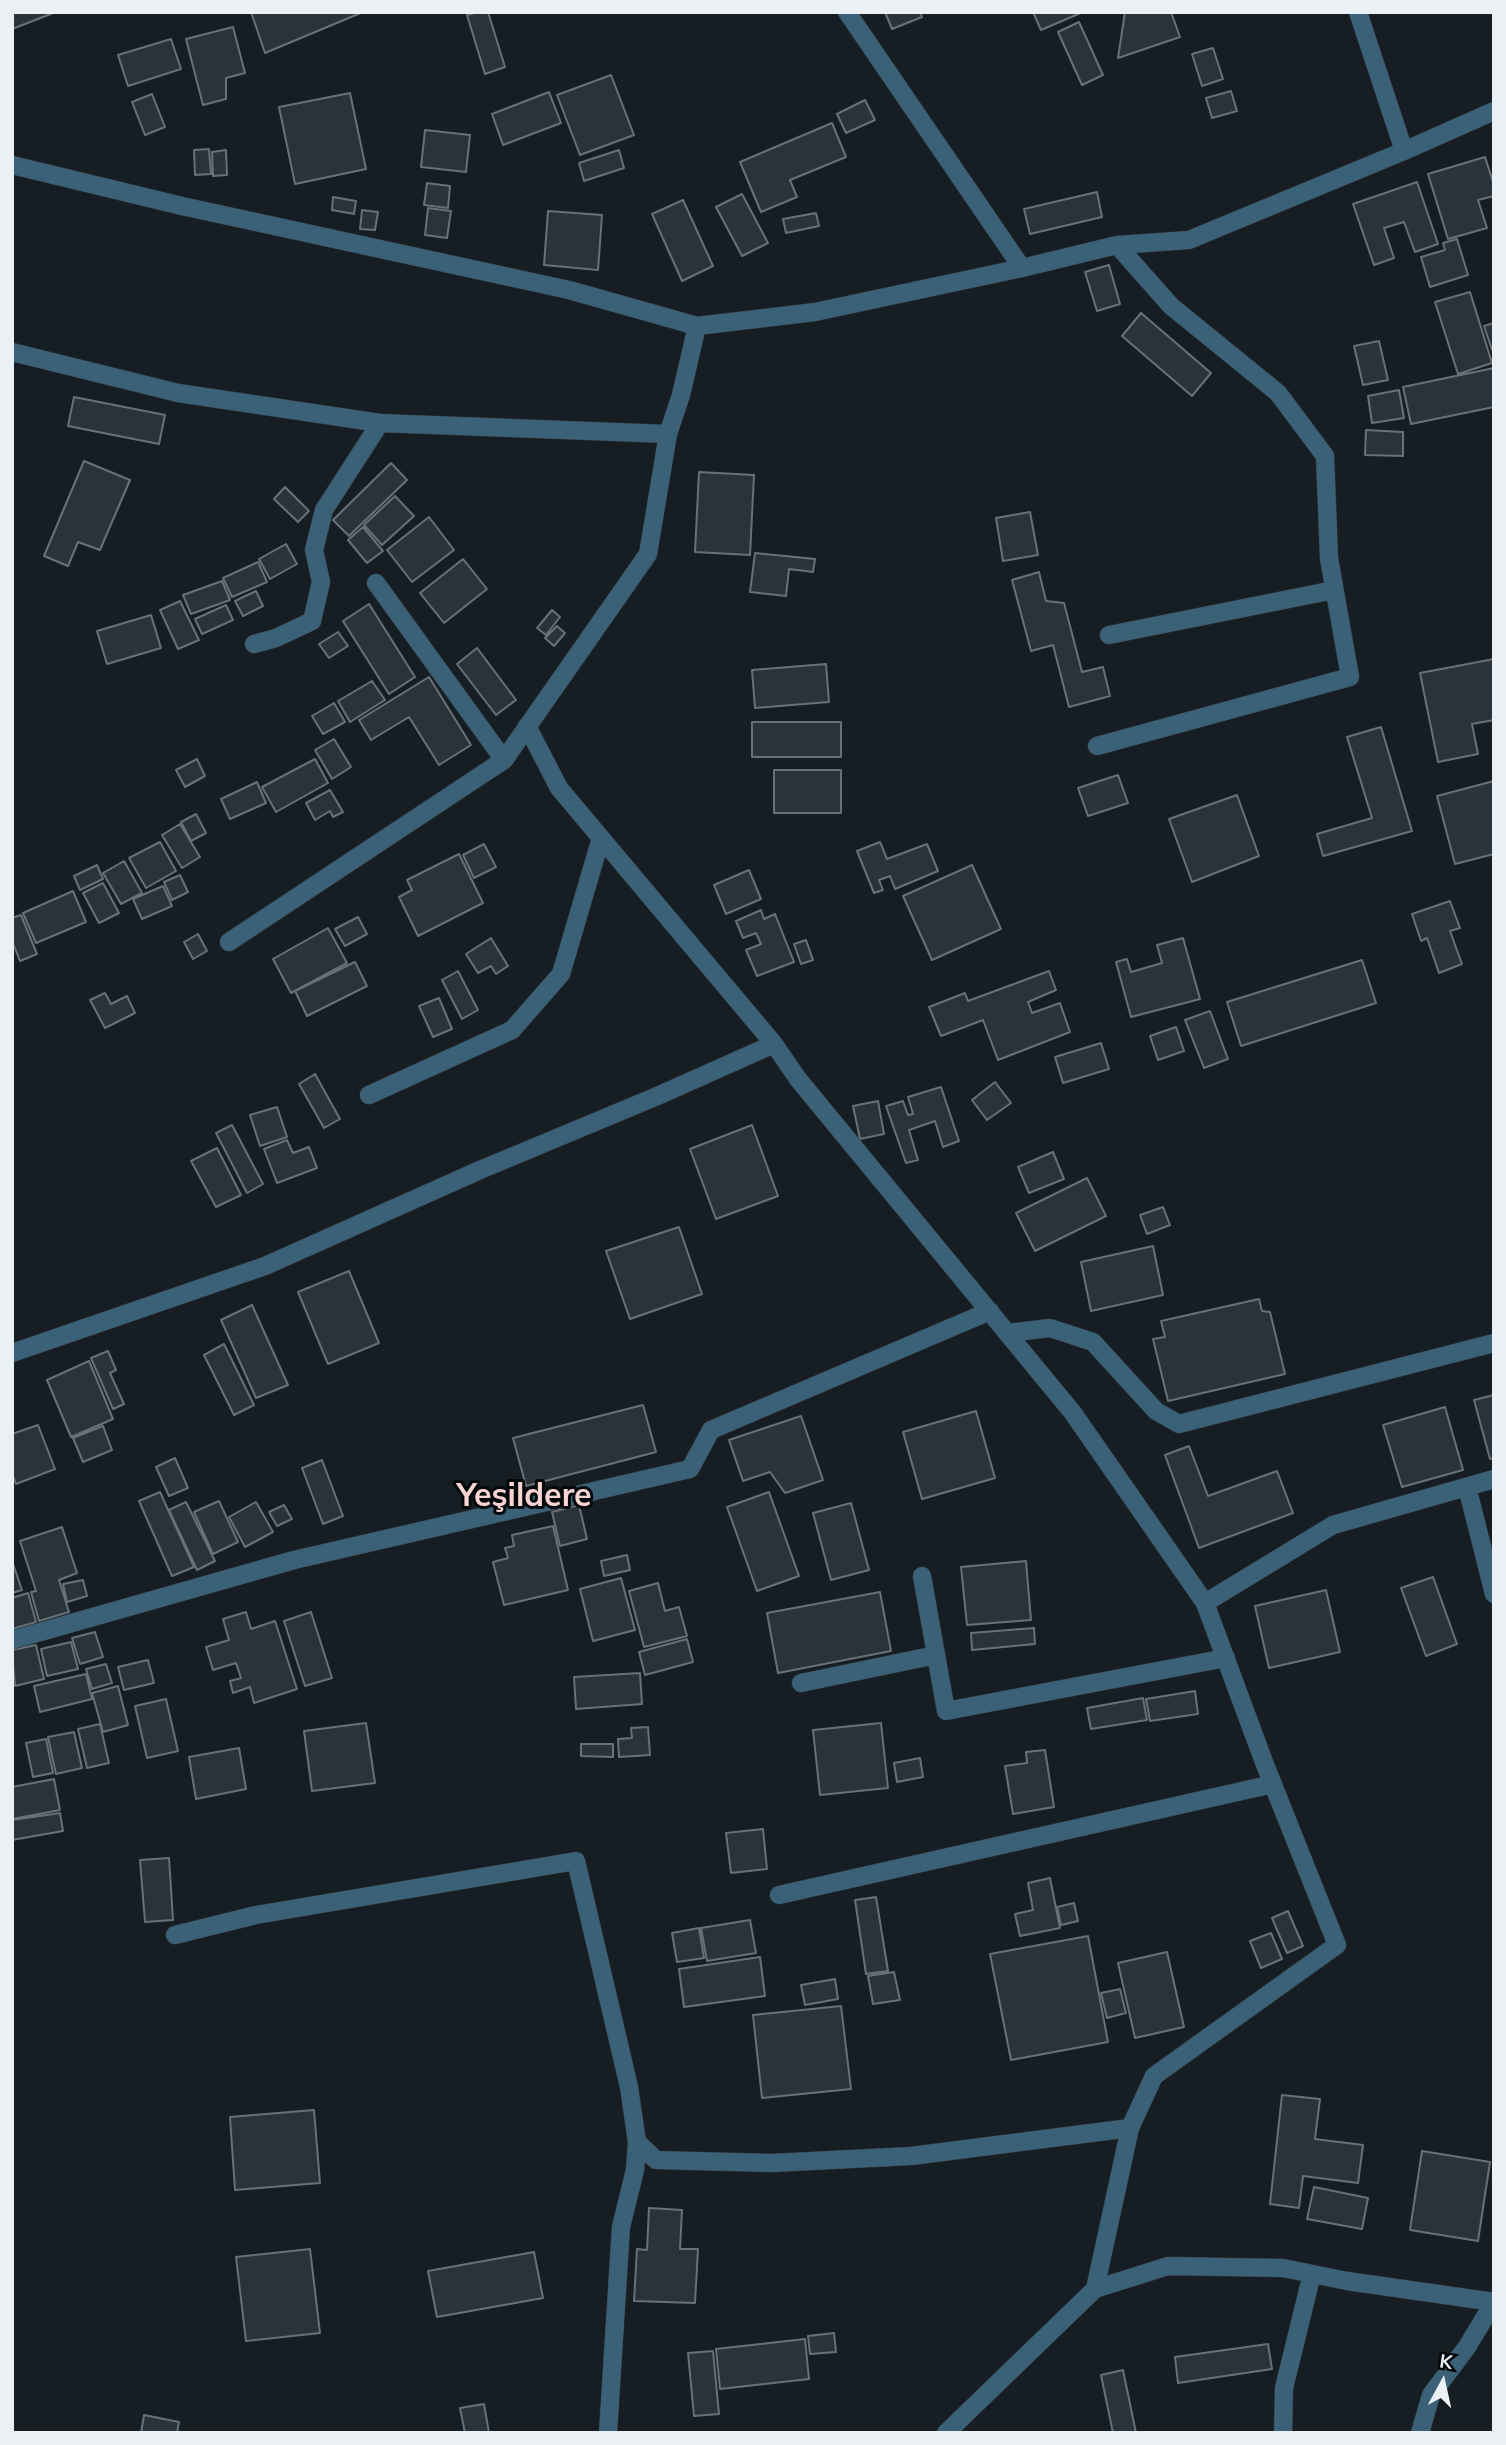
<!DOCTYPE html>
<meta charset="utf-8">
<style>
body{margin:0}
#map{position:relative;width:1506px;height:2445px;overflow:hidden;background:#161e23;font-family:Mulish,sans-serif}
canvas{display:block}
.frame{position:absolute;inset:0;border:14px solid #eaf0f4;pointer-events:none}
.north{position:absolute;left:1408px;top:2347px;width:70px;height:70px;-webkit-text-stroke:5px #05080a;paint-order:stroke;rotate:8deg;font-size:19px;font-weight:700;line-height:28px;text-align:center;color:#eaf0f4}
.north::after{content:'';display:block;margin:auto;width:24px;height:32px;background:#eaf0f4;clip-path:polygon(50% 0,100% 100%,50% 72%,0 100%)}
</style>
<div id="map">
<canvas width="1506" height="2445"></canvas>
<div class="frame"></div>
<div class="north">K</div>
</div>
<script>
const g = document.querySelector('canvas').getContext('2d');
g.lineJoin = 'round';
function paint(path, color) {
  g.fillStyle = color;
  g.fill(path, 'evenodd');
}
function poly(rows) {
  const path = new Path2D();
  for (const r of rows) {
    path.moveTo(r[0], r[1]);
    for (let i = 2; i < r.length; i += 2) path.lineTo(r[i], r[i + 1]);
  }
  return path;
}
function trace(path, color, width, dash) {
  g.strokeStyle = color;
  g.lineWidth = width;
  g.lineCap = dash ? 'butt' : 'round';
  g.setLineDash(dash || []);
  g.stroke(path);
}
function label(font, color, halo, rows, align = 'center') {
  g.font = font + ' Mulish,sans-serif';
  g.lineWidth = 6;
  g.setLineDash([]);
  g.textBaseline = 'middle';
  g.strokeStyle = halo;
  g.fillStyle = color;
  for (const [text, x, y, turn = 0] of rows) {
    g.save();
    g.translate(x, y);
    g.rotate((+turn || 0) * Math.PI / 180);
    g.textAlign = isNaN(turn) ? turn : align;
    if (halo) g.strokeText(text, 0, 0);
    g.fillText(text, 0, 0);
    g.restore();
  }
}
const building = poly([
 [12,12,56,12,12,29,12,12],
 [251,12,363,12,265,53,251,12],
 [478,12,488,12,505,67,485,74,467,15,478,12],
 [885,12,920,12,922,17,892,29,885,12],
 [1033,12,1083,12,1041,30,1033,12],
 [1125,12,1171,12,1180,37,1118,58,1125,12],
 [1079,22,1103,75,1082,85,1058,32,1079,22],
 [233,27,245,73,226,78,226,99,203,105,186,39,233,27],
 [171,39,181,69,128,86,118,55,171,39],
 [1213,48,1223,79,1202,86,1192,54,1213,48],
 [611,75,634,135,580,155,557,95,611,75],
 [1231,91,1237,111,1212,118,1206,98,1231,91],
 [549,92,561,123,503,145,492,114,549,92],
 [350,93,366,169,295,184,279,107,350,93],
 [152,94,165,127,145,135,132,102,152,94],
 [865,100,875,120,846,133,837,114,865,100],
 [832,123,846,157,790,180,797,197,761,212,740,162,832,123],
 [425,130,470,135,466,172,421,167,425,130],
 [209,149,211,174,195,175,194,150,209,149],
 [226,150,227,175,213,176,212,152,226,150],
 [619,150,624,168,584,181,579,163,619,150],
 [1485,157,1494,185,1494,196,1478,200,1487,228,1448,239,1428,174,1485,157],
 [1417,182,1438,244,1415,252,1404,222,1384,228,1394,258,1374,265,1353,204,1417,182],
 [427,183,450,186,448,208,424,205,427,183],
 [1097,192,1102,217,1030,234,1024,209,1097,192],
 [742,194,768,243,742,256,716,207,742,194],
 [333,197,356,201,354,214,332,210,333,197],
 [683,200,713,266,682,281,652,214,683,200],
 [428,208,451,211,447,238,425,235,428,208],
 [362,210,378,212,375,230,360,229,362,210],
 [548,211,602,215,598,270,544,265,548,211],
 [816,213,819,226,786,233,783,219,816,213],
 [1457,239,1468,275,1430,287,1421,257,1445,250,1443,243,1457,239],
 [1109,265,1120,304,1097,311,1085,272,1109,265],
 [1470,292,1492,363,1458,374,1435,302,1470,292],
 [1141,313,1211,373,1192,396,1122,336,1141,313],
 [1494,323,1494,349,1492,350,1484,326,1494,323],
 [1379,341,1388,380,1363,385,1354,346,1379,341],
 [1494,368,1494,407,1411,424,1403,387,1494,368],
 [1399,390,1404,418,1372,423,1368,396,1399,390],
 [74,397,165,415,159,444,68,426,74,397],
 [1366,430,1403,432,1403,456,1365,455,1366,430],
 [84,461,130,480,100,550,78,542,68,566,44,556,84,461],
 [391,463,407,480,349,536,333,520,391,463],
 [699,472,754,475,750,555,695,552,699,472],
 [285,487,309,511,298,522,274,499,285,487],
 [395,496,414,516,382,545,364,525,395,496],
 [1030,512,1038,555,1003,561,996,518,1030,512],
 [429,517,454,550,412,582,387,550,429,517],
 [363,527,383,551,367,563,348,540,363,527],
 [286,544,297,564,270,579,259,559,286,544],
 [755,553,815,559,813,572,789,569,786,596,750,592,755,553],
 [463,559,487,589,444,623,420,593,463,559],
 [258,562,267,582,232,597,223,578,258,562],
 [1039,572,1046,601,1064,603,1082,672,1103,667,1110,696,1069,707,1053,645,1031,651,1012,580,1039,572],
 [222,581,230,600,191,614,183,595,222,581],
 [256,591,263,606,243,616,235,601,256,591],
 [180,601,199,640,178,649,160,610,180,601],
 [369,604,415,677,389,694,343,621,369,604],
 [226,605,233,620,202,634,195,619,226,605],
 [552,610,560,617,546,635,537,628,552,610],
 [151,615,161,648,107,664,97,631,151,615],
 [557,626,565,633,554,646,545,638,557,626],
 [338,632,348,646,329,658,319,644,338,632],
 [477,648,516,700,496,715,457,664,477,648],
 [1494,659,1494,720,1472,724,1478,754,1438,762,1420,673,1494,659],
 [826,664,829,702,755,708,752,670,826,664],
 [429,677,471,745,439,765,409,717,371,740,359,720,429,677],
 [372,681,385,700,350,722,338,701,372,681],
 [334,703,345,722,323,734,312,716,334,703],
 [752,722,841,722,841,757,752,757,752,722],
 [1381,727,1412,831,1323,856,1317,834,1372,818,1347,737,1381,727],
 [334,739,351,767,332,779,315,750,334,739],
 [197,759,205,776,185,787,176,770,197,759],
 [315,759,328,783,276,812,262,787,315,759],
 [774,770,841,770,841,813,774,813,774,770],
 [1118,775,1128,803,1088,816,1078,788,1118,775],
 [1494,781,1494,854,1455,864,1437,796,1494,781],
 [257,782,266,803,230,819,221,799,257,782],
 [330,790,343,812,333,817,330,811,315,820,306,803,330,790],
 [1237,795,1259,856,1192,882,1169,819,1237,795],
 [196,814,206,833,191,841,181,822,196,814],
 [180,824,200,857,182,868,162,835,180,824],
 [160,842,176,871,146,888,129,858,160,842],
 [880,842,887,859,927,844,938,871,895,889,890,876,879,880,883,890,874,893,857,851,880,842],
 [484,844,496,867,474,878,463,855,484,844],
 [459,854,483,903,418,936,399,897,412,890,407,880,459,854],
 [124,861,142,893,121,904,103,873,124,861],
 [97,865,103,879,80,890,74,876,97,865],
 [972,865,1001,929,932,960,903,896,972,865],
 [749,870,761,899,726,914,714,885,749,870],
 [180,875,188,892,172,900,164,882,180,875],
 [103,883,119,913,99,923,83,893,103,883],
 [163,886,172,906,142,919,133,899,163,886],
 [73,891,86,922,36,943,23,913,73,891],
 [1450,901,1460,928,1450,931,1462,964,1439,973,1427,938,1421,941,1412,914,1450,901],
 [761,910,764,919,775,914,794,962,757,976,746,950,761,944,756,933,743,938,736,921,761,910],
 [21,915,37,954,20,961,12,941,12,918,21,915],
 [358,917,367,934,345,946,335,929,358,917],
 [328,928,347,963,291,993,273,959,328,928],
 [198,934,207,951,193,959,184,942,198,934],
 [491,938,508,966,496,974,491,966,478,973,466,954,491,938],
 [1183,938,1200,999,1131,1017,1116,962,1127,959,1131,972,1162,963,1157,945,1183,938],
 [806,940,813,960,801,964,794,944,806,940],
 [1362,960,1376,1003,1241,1046,1227,1002,1362,960],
 [355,962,367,986,307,1016,295,991,355,962],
 [458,971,478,1010,462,1019,442,980,458,971],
 [1049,971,1056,990,1028,1002,1032,1013,1060,1003,1070,1032,998,1060,983,1020,941,1036,929,1007,965,993,968,1001,1049,971],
 [105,993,111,1004,127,996,135,1013,105,1028,90,1000,105,993],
 [439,998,452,1029,433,1037,419,1006,439,998],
 [1210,1011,1228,1059,1204,1068,1185,1020,1210,1011],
 [1176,1027,1184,1051,1158,1060,1150,1036,1176,1027],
 [1101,1043,1109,1069,1063,1083,1055,1057,1101,1043],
 [315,1074,340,1119,324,1128,299,1084,315,1074],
 [995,1082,1011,1103,987,1120,972,1100,995,1082],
 [941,1087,959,1141,943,1147,935,1121,909,1130,918,1160,906,1163,886,1106,903,1101,908,1115,913,1114,908,1097,941,1087],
 [878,1101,884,1134,860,1139,853,1106,878,1101],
 [277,1107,287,1137,260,1146,250,1115,277,1107],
 [232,1125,263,1184,247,1193,216,1133,232,1125],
 [752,1125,778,1196,716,1219,690,1149,752,1125],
 [287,1140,293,1153,309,1147,317,1168,277,1183,264,1149,287,1140],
 [217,1148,241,1195,216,1207,191,1161,217,1148],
 [1053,1152,1064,1179,1029,1193,1018,1167,1053,1152],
 [1087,1178,1106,1216,1035,1251,1016,1213,1087,1178],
 [1163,1207,1170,1225,1147,1234,1140,1215,1163,1207],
 [679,1227,702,1294,630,1319,606,1251,679,1227],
 [1153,1246,1163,1295,1091,1311,1081,1262,1153,1246],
 [349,1271,379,1343,328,1364,298,1292,349,1271],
 [1259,1299,1262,1311,1270,1312,1285,1374,1168,1401,1153,1339,1165,1337,1161,1321,1259,1299],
 [252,1305,288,1385,256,1398,221,1320,252,1305],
 [224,1344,254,1405,234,1415,204,1355,224,1344],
 [108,1351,116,1370,110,1373,124,1404,113,1409,91,1358,108,1351],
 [89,1361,113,1419,71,1437,47,1380,89,1361],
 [1494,1395,1494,1458,1490,1459,1474,1400,1494,1395],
 [643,1405,656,1452,526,1486,513,1438,643,1405],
 [1445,1407,1463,1470,1402,1487,1383,1425,1445,1407],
 [976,1411,995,1478,922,1499,903,1432,976,1411],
 [801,1416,823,1480,785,1493,770,1472,743,1481,729,1440,801,1416],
 [38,1425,55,1469,16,1484,12,1473,12,1434,38,1425],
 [103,1426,112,1450,83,1462,73,1438,103,1426],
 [1189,1446,1208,1496,1277,1471,1293,1513,1199,1548,1165,1455,1189,1446],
 [175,1458,188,1488,169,1496,156,1467,175,1458],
 [322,1460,343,1516,323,1524,302,1468,322,1460],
 [160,1492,194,1567,172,1576,139,1501,160,1492],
 [769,1492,799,1576,757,1591,727,1507,769,1492],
 [219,1501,238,1542,213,1554,194,1512,219,1501],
 [186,1502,215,1561,197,1570,169,1510,186,1502],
 [256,1502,273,1532,245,1547,229,1517,256,1502],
 [851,1503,869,1570,831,1580,813,1513,851,1503],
 [284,1505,292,1519,277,1526,269,1512,284,1505],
 [579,1505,587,1539,560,1546,552,1512,579,1505],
 [553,1526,568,1590,504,1605,493,1562,508,1558,505,1548,514,1546,512,1535,553,1526],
 [62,1527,77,1573,59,1580,69,1612,39,1621,31,1592,36,1591,20,1541,62,1527],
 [627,1555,630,1570,604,1576,601,1561,627,1555],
 [12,1561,22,1590,12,1593,12,1561],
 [1026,1561,1031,1620,967,1625,961,1567,1026,1561],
 [1433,1577,1457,1644,1426,1656,1401,1588,1433,1577],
 [621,1578,635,1630,593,1641,580,1589,621,1578],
 [83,1580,87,1596,67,1602,63,1584,83,1580],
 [658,1583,665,1611,679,1607,687,1636,644,1647,629,1591,658,1583],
 [1326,1590,1340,1652,1269,1668,1255,1606,1326,1590],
 [880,1592,891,1651,778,1673,767,1613,880,1592],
 [28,1593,36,1622,12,1629,12,1598,28,1593],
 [246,1612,251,1629,275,1621,297,1689,254,1703,250,1687,233,1693,230,1681,241,1678,236,1663,213,1670,206,1647,229,1640,223,1619,246,1612],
 [311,1612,332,1678,305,1686,284,1621,311,1612],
 [1034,1628,1035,1644,972,1650,971,1633,1034,1628],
 [95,1632,103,1657,80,1664,72,1638,95,1632],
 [687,1639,693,1662,645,1675,639,1652,687,1639],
 [71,1642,78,1669,47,1676,41,1649,71,1642],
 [36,1645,44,1679,15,1686,12,1650,36,1645],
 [148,1660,154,1683,124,1690,118,1667,148,1660],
 [106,1664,112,1683,92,1689,86,1669,106,1664],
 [640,1673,642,1704,576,1709,574,1677,640,1673],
 [86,1674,92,1699,40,1712,34,1686,86,1674],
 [118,1686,128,1725,103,1732,92,1693,118,1686],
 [1195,1691,1198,1714,1150,1721,1146,1699,1195,1691],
 [1143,1698,1147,1720,1091,1729,1087,1708,1143,1698],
 [166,1699,178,1751,147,1758,135,1706,166,1699],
 [366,1723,375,1783,312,1791,304,1731,366,1723],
 [881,1723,888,1788,820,1795,813,1730,881,1723],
 [100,1724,109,1763,87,1768,78,1729,100,1724],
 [648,1727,650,1755,619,1757,618,1739,632,1738,631,1728,648,1727],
 [74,1732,82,1768,56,1774,48,1737,74,1732],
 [46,1739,53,1773,33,1777,26,1743,46,1739],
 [581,1744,613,1744,613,1757,581,1756,581,1744],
 [239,1748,246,1789,196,1799,189,1757,239,1748],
 [1045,1750,1054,1807,1013,1814,1005,1766,1027,1763,1026,1752,1045,1750],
 [920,1758,923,1777,897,1782,894,1763,920,1758],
 [54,1779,60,1810,12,1819,12,1787,54,1779],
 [60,1813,63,1831,12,1840,12,1820,60,1813],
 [763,1829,767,1869,731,1873,726,1833,763,1829],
 [169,1858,173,1920,145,1922,140,1860,169,1858],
 [1050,1878,1060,1928,1020,1936,1015,1914,1033,1910,1028,1883,1050,1878],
 [876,1897,888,1971,866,1974,855,1900,876,1897],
 [1074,1903,1078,1921,1061,1925,1057,1907,1074,1903],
 [1288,1911,1303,1946,1287,1953,1272,1918,1288,1911],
 [750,1920,756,1953,707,1961,701,1928,750,1920],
 [699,1928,704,1958,677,1962,672,1933,699,1928],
 [1271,1933,1282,1959,1261,1968,1250,1941,1271,1933],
 [1088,1936,1108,2042,1011,2060,990,1954,1088,1936],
 [1167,1952,1184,2027,1135,2038,1118,1963,1167,1952],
 [760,1957,765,1996,684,2007,679,1969,760,1957],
 [894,1972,900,2000,873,2004,868,1976,894,1972],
 [835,1979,838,1999,805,2005,801,1985,835,1979],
 [1120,1989,1126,2013,1107,2018,1101,1993,1120,1989],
 [841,2006,851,2089,762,2098,753,2015,841,2006],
 [1282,2095,1320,2099,1315,2139,1363,2145,1358,2183,1303,2176,1299,2208,1270,2204,1282,2095],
 [314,2110,320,2183,235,2190,230,2117,314,2110],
 [1422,2151,1490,2162,1478,2241,1410,2230,1422,2151],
 [1314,2187,1368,2198,1362,2229,1307,2219,1314,2187],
 [649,2208,682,2210,680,2249,698,2249,695,2303,634,2301,637,2249,647,2250,649,2208],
 [310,2249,320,2333,246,2341,236,2257,310,2249],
 [534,2252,543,2298,437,2317,428,2271,534,2252],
 [834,2333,836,2352,810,2354,808,2336,834,2333],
 [805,2339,809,2379,720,2389,716,2349,805,2339],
 [1268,2344,1272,2369,1178,2383,1175,2357,1268,2344],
 [713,2351,719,2414,694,2416,688,2353,713,2351],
 [1123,2370,1136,2433,1113,2433,1101,2375,1123,2370],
 [484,2404,489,2433,465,2433,460,2408,484,2404],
 [144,2415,179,2422,177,2433,141,2433,144,2415]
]);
paint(building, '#2a3339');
trace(building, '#677177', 2);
const service = poly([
 [254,644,276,638,312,621,321,582,314,550,324,510,380,423]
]);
const minor = poly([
 [847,12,1022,268],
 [1358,12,1404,151],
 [12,165,182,206,569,290,697,326,815,312,1022,268,1117,245,1189,240,1404,151,1494,111],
 [12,352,178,393,380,423,668,434],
 [376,583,504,760],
 [1109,635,1334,590],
 [527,726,559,788,774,1044,798,1079,1073,1413,1205,1603,1264,1762,1337,1945,1154,2076,1130,2128,1095,2289],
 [1097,746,1350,677,1329,558,1325,456,1278,393,1171,306,1117,245],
 [229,942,504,760,648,554,668,434,681,395,697,326],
 [369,1095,512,1030,561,974,601,838],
 [1008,1333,1050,1328,1093,1342,1156,1411,1179,1424,1494,1343],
 [12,1353,265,1266,480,1170,655,1097,774,1044],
 [1467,1487,1494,1594],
 [922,1576,946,1711,1226,1658],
 [1205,1603,1333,1525,1494,1479],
 [12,1640,294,1560,690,1469,711,1430,990,1311],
 [801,1683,936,1655],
 [779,1895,1273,1784],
 [175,1935,256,1915,576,1861,629,2087,637,2142,635,2170,621,2227,608,2433],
 [637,2142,656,2160,772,2163,911,2156,1130,2128],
 [946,2433,1095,2289,1168,2266,1283,2268,1347,2281,1494,2302],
 [1283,2433,1284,2388,1312,2274],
 [1420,2433,1431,2395,1467,2347,1494,2302]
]);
trace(service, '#343b40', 19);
trace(minor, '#343b40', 19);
trace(service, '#3a6177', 18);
trace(minor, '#3a6177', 18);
label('bold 32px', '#f8d4d3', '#05080a', [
 ["Yeşildere",524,1496]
]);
</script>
